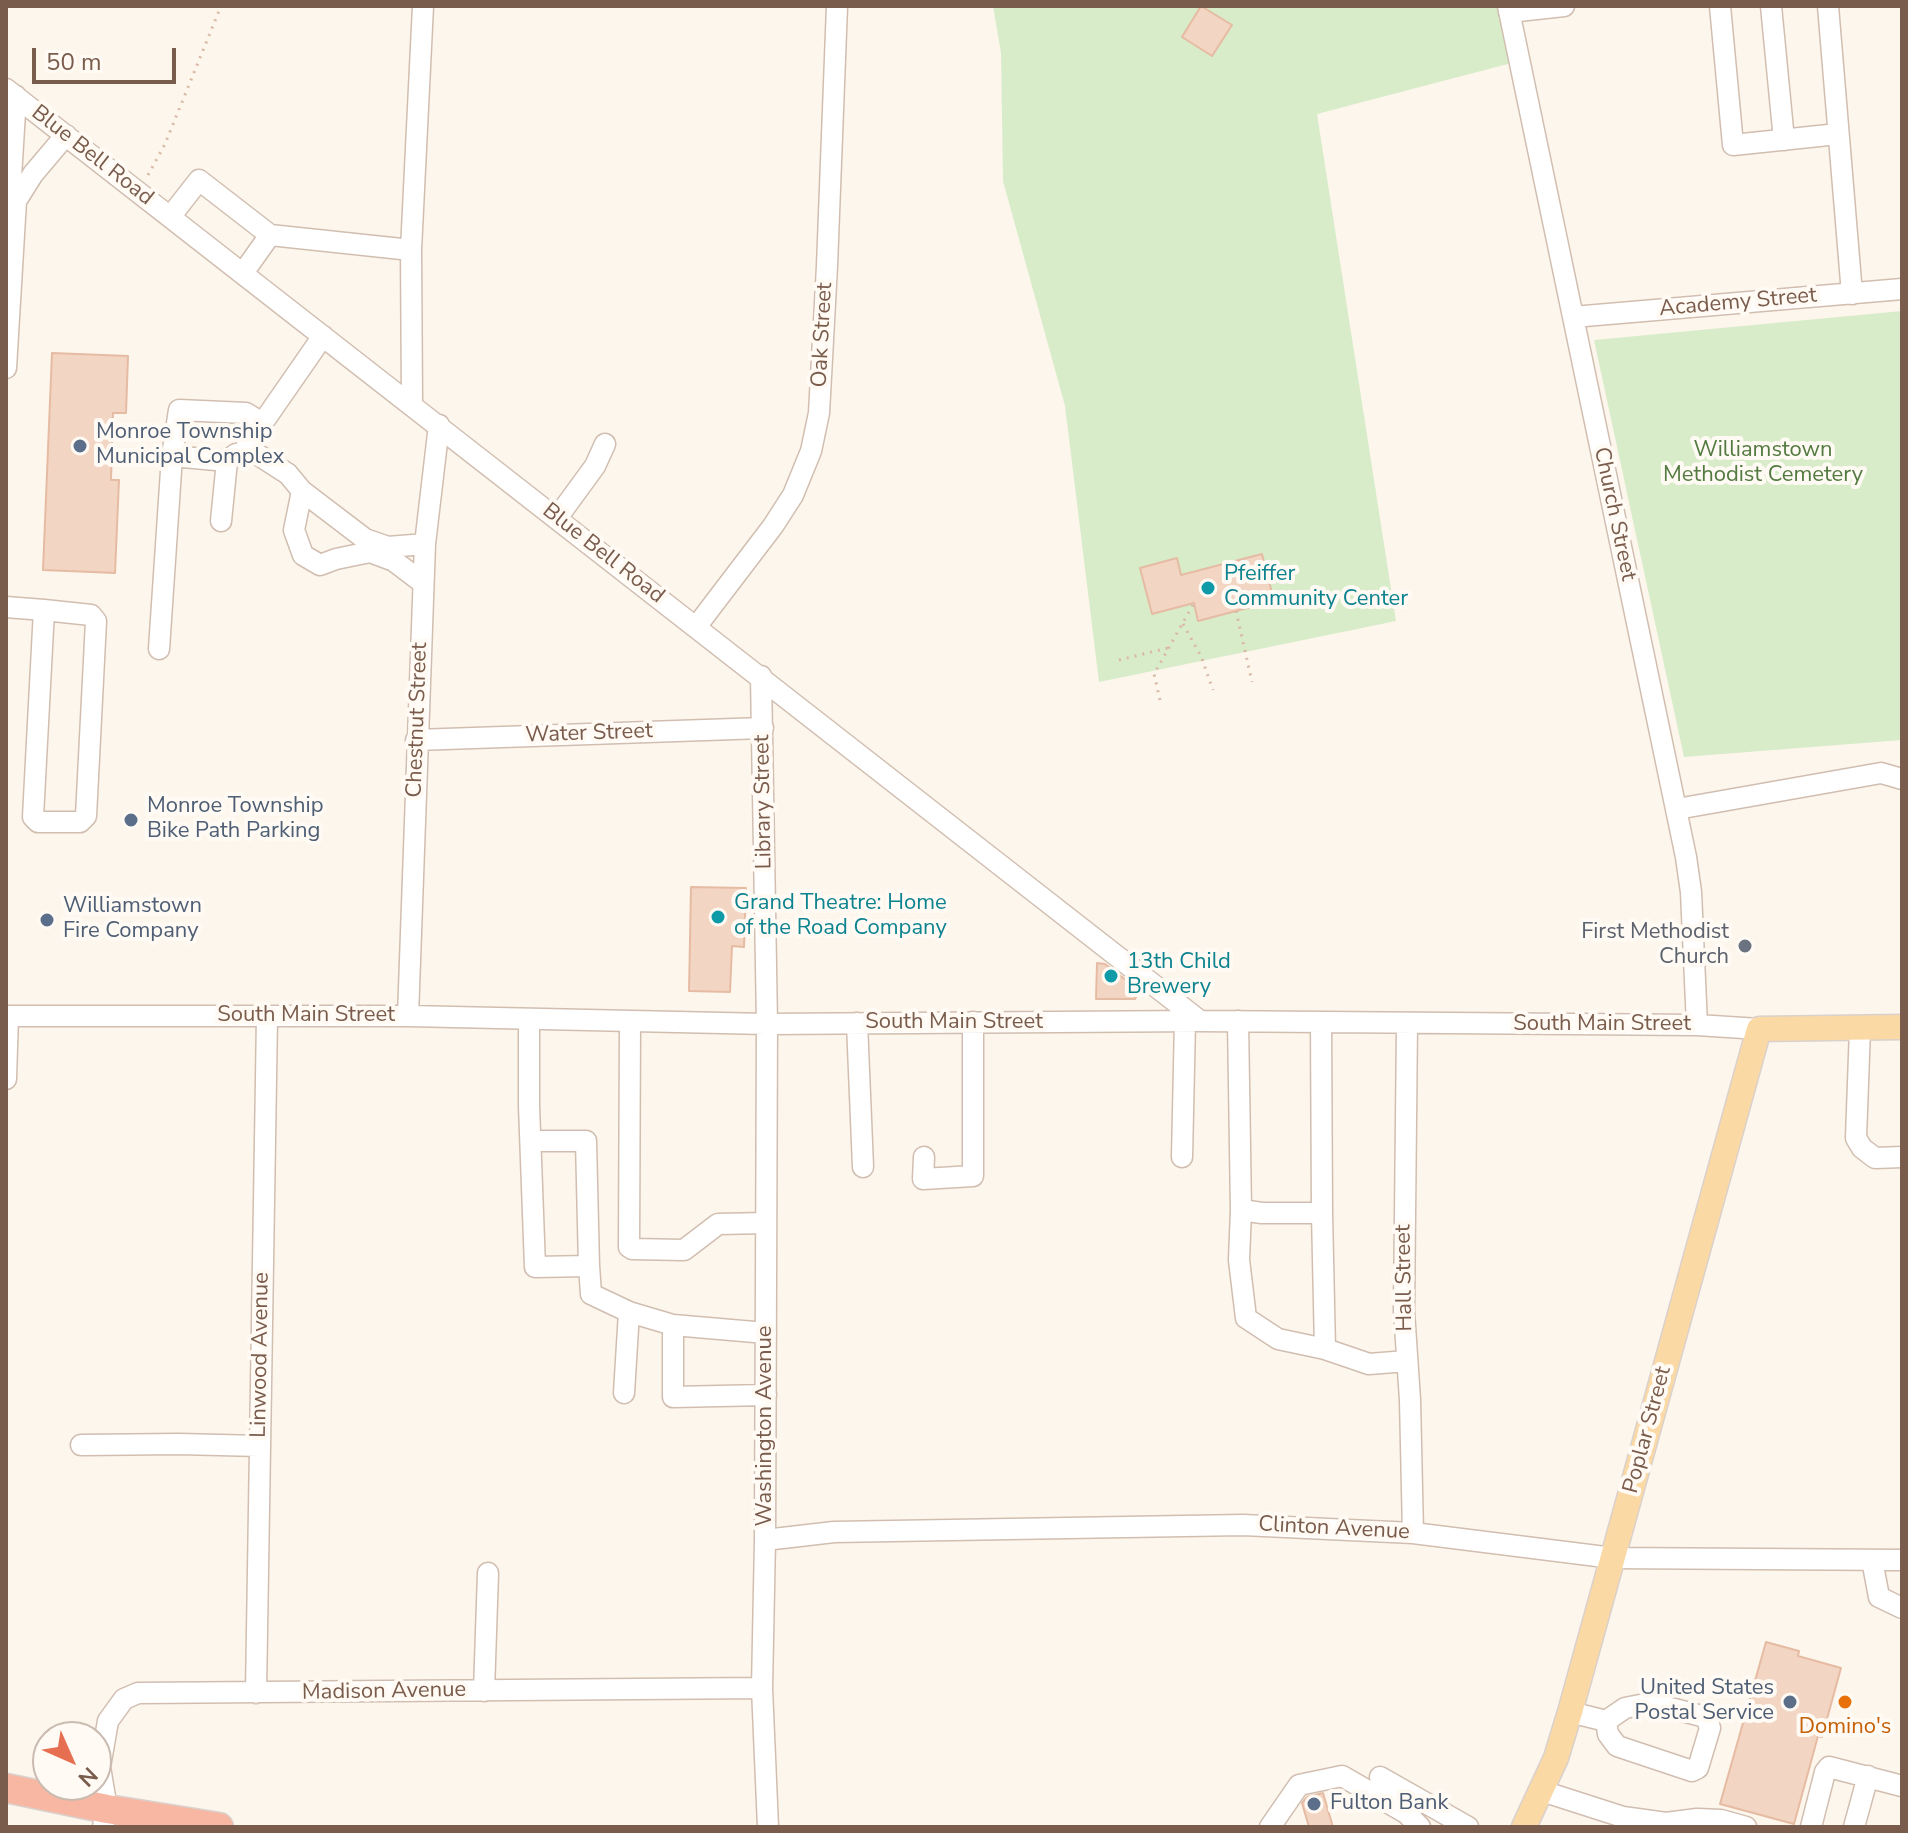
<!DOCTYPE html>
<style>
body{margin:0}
#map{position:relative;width:1908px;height:1833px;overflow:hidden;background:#fdf6ec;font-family:"Nunito Sans",sans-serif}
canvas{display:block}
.frame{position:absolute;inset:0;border:8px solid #7a5c4d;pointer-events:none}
.north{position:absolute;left:32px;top:1721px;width:80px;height:80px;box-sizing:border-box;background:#fffaf3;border:2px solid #cabbb1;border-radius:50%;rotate:135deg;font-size:22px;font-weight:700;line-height:32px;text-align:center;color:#7a5c4d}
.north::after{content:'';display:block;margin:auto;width:28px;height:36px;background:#e76f51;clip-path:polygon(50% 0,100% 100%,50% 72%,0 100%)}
.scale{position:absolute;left:32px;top:48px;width:144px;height:36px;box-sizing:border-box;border:4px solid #7a5c4d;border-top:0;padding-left:10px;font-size:24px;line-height:28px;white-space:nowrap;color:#7a5c4d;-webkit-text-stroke:6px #fffaf3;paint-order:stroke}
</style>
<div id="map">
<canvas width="1908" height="1833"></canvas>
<div class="frame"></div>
<div class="north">N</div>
<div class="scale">50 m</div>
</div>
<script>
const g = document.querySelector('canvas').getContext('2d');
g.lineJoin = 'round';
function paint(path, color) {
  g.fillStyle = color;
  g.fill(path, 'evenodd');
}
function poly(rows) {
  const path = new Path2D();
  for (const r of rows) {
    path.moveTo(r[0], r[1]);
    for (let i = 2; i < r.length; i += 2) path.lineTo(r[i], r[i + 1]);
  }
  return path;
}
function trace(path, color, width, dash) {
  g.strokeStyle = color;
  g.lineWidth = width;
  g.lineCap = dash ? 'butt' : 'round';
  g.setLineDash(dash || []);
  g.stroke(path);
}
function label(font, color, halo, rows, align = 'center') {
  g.font = font + ' "Nunito Sans",sans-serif';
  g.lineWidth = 8;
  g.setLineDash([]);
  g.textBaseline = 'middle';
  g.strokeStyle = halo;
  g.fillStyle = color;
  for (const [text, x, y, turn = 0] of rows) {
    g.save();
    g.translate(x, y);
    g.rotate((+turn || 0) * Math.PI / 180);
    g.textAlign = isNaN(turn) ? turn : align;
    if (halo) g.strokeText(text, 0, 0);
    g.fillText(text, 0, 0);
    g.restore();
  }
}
paint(poly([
 [993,6,1511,6,1523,60,1317,114,1396,621,1099,682,1065,406,1003,181,1001,53],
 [1902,311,1902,740,1684,757,1594,340]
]), '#d8ecc9');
const building = poly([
 [1201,6,1232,25,1212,56,1182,37,1201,6],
 [52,353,128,356,126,413,113,413,111,480,119,480,115,573,43,570,52,353],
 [1262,554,1274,601,1198,621,1194,603,1152,614,1140,568,1177,558,1181,575,1262,554],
 [691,887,746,888,744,947,732,946,730,992,689,991,691,887],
 [1097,963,1105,964,1139,990,1135,999,1096,999,1097,963],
 [1766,1642,1799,1651,1798,1656,1841,1668,1822,1737,1818,1736,1794,1824,1720,1804,1766,1642],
 [1323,1793,1333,1827,1309,1827,1302,1803,1307,1797,1323,1793]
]);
paint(building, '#f3d5c3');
trace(building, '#e6bba3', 2);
const minor = poly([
 [1508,6,1686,857,1691,892,1697,1025],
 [1720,6,1733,145,1838,134],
 [1771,6,1784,140],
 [1828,6,1852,294],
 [1509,12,1564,6],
 [6,89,1200,1021],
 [16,96,11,177,19,194],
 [170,217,199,180,270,235],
 [243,273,270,235,411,250],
 [1573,317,1902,289],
 [323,336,246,447,288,474,302,491,294,530,303,555,320,565,336,559,370,552,394,561,423,583],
 [6,368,16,201,33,174,66,135],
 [412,403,411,250,423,6],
 [172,456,179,410,246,413,261,422],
 [302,491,365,539,388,547,425,544],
 [557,518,595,466,605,444],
 [221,521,227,461,236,454],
 [6,607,44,610,91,615,96,621,86,816,80,822,38,822,33,817,44,610],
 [696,627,773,526,793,495,811,451,819,413,827,266,837,6],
 [159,649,172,456,227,461],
 [761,676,767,1024,765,1540,762,1688,768,1827],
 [416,740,763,728],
 [1677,809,1881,773,1902,779],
 [6,1016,408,1016,767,1024,1200,1021,1697,1025,1759,1029],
 [408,1016,425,544,439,425],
 [529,1019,529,1106,535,1267,589,1266,586,1141,531,1141],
 [630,1021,629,1247,632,1249,684,1250,718,1224,766,1223],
 [1238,1021,1241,1210,1262,1213,1322,1213,1321,1022],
 [857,1023,863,1167],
 [1407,1024,1404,1311,1410,1400,1413,1533],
 [1860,1028,1856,1138,1862,1148,1875,1158,1902,1157],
 [6,1079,8,1016],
 [924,1157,923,1179,973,1176,973,1022],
 [1182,1157,1185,1021],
 [1241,1210,1239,1260,1246,1318,1278,1339,1325,1349,1369,1364,1407,1361],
 [1322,1213,1325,1349],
 [589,1266,591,1294,629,1312,624,1393],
 [629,1312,673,1325,673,1397,766,1395],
 [673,1325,766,1333],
 [81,1445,179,1444,260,1446],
 [765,1540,834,1532,1243,1525,1413,1533,1613,1558,1902,1560],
 [1872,1560,1879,1597,1902,1608],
 [484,1691,488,1573],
 [256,1693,267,1017],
 [1570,1712,1606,1721,1625,1708,1650,1703,1706,1717,1710,1728,1698,1768,1692,1771,1617,1746,1608,1734,1606,1721],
 [1380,1777,1468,1827],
 [1542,1791,1623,1817,1666,1823,1697,1819,1721,1820,1746,1827],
 [103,1827,107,1809,100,1767,108,1721,124,1699,138,1693,762,1688],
 [1270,1827,1299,1785,1342,1776,1406,1813,1420,1827],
 [1811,1827,1825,1772,1829,1767,1902,1786],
 [1854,1827,1868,1776]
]);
const major = poly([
 [1524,1827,1556,1758,1570,1712,1759,1029,1902,1027]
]);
const highway = poly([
 [6,1788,107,1809,219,1827]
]);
trace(minor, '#d1beb0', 23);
trace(major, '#dad1cd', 27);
trace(highway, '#dad1cd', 31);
trace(poly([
 [148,175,165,144,221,6],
 [1236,611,1252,682],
 [1183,624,1201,656,1213,690],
 [1119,660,1168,648],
 [1160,700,1154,674,1194,603]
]), '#d9b8a5', 3, [2, 6]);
trace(minor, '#fff', 20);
trace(major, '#fbd9a5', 24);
trace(highway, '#f7b7a3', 28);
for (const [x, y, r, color] of [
 [80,446,8,"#5c6f8a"],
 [1208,588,8,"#0f9aa8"],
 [131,820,8,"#5c6f8a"],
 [718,917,8,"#0f9aa8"],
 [47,920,8,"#5c6f8a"],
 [1745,946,8,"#6b7280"],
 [1111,976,8,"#0f9aa8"],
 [1790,1702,8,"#5c6f8a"],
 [1845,1702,8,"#e8710a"],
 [1314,1804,8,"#5c6f8a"]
]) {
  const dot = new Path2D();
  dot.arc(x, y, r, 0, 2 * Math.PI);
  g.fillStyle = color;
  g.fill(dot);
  trace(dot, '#fffaf3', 3);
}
label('22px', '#7a5c4d', '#fffaf3', [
 ["Blue Bell Road",92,156,38],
 ["Academy Street",1738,303,-5],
 ["Oak Street",823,335,-87],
 ["Church Street",1614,514,78],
 ["Blue Bell Road",603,554,38],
 ["Chestnut Street",418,720,-88],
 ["Water Street",589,734,-2],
 ["Library Street",764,802,-91],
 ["South Main Street",306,1016],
 ["South Main Street",954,1023],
 ["South Main Street",1602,1025],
 ["Hall Street",1405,1278,-91],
 ["Linwood Avenue",261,1355,-89],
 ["Washington Avenue",766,1426,-90],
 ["Poplar Street",1648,1430,-75],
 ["Clinton Avenue",1334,1529,3],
 ["Madison Avenue",384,1692,-1]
]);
label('22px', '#4e5e75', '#fffaf3', [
 ["Monroe Township",96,433],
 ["Municipal Complex",96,458],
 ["Monroe Township",147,807],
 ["Bike Path Parking",147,832],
 ["Williamstown",63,907],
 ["Fire Company",63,932],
 ["United States",1774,1689,"right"],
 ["Postal Service",1774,1714,"right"],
 ["Fulton Bank",1330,1804]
], 'left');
label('22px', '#537a41', '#fffaf3', [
 ["Williamstown",1763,451],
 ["Methodist Cemetery",1763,476]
]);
label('22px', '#0d838f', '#fffaf3', [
 ["Pfeiffer",1224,575],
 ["Community Center",1224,600],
 ["Grand Theatre: Home",734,904],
 ["of the Road Company",734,929],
 ["13th Child",1127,963],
 ["Brewery",1127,988]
], 'left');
label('22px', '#5b616d', '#fffaf3', [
 ["First Methodist",1729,933],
 ["Church",1729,958]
], 'right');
label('22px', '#c56008', '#fffaf3', [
 ["Domino's",1845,1728]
]);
</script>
